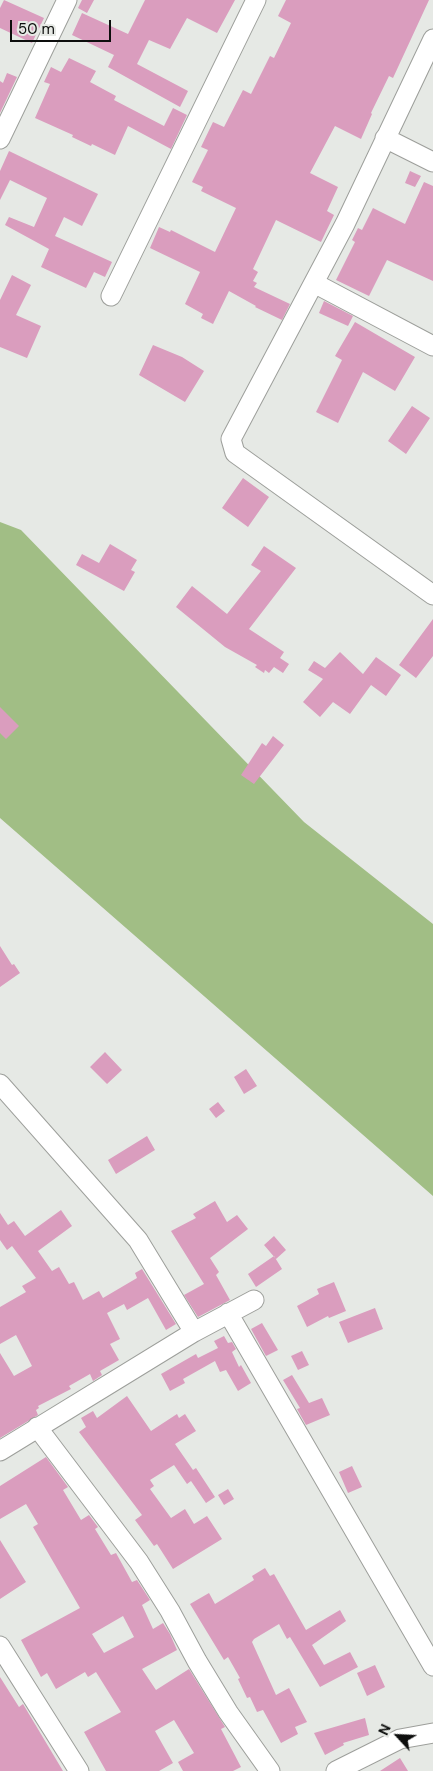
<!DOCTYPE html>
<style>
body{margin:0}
#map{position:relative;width:433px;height:1771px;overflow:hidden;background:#e6e9e5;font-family:"DM Sans",sans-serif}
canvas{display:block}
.north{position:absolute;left:373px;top:1711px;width:50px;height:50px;-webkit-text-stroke:4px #e6e9e5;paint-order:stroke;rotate:295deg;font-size:14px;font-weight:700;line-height:20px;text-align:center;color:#0d0e0d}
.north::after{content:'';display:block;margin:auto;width:18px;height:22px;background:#0d0e0d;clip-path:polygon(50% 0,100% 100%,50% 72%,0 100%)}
.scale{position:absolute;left:10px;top:20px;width:101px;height:22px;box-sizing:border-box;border:2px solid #0d0e0d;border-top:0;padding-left:6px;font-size:15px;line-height:18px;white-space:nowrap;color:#0d0e0d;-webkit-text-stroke:4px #e6e9e5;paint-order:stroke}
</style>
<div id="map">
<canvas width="433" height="1771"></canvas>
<div class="north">N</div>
<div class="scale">50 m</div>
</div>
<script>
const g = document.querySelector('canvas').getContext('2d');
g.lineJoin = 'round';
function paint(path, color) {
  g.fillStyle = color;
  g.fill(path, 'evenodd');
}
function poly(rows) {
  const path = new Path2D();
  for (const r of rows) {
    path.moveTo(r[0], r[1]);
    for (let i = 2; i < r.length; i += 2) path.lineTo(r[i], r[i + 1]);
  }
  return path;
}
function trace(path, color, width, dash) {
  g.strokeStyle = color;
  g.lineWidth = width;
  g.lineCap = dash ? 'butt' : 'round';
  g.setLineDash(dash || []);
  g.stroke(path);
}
paint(poly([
 [0,522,21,530,304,822,433,924,433,1196,0,818]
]), '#a1be85');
paint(poly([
 [4,0,44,18,32,43,0,28,0,8],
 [82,0,94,0,87,13,78,8],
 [145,0,235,0,217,33,187,18,170,49,149,40,137,64,188,91,180,107,108,67,114,55,72,35,82,13,128,34],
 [286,0,429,0,393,78,389,76,371,113,372,114,361,139,335,126,310,173,338,187,327,211,334,215,321,242,276,220,253,269,258,272,253,281,257,283,254,287,290,304,282,320,255,307,256,306,229,291,213,324,201,318,203,314,185,304,200,272,150,248,159,227,170,232,171,230,215,252,236,208,201,191,203,187,192,182,208,150,201,147,213,122,224,127,243,90,251,94,270,56,274,58,291,23,278,16],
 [69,58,96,71,90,82,116,96,114,100,164,126,173,108,187,115,171,149,128,126,115,155,92,144,91,146,72,137,73,135,35,118,50,84,44,82,51,67,61,72],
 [7,73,17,77,0,113,0,81,3,83],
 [9,151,98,194,82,226,64,217,55,236,112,262,105,277,94,272,86,288,41,267,49,249,5,225,9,217,34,227,47,198,10,180,0,200,0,171],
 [410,171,421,176,415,187,405,183],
 [424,182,433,186,433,281,387,260,369,296,336,280,355,242,352,240,358,228,362,230,373,208,405,224],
 [12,275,31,285,16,315,41,326,27,358,0,347,0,300],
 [324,301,353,316,348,326,319,313],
 [355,322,415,357,395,391,363,372,338,423,316,412,342,360,335,356],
 [153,345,182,357,204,371,185,402,139,375],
 [412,406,430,418,406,454,388,441],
 [243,478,269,497,248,527,222,508],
 [110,544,137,560,131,570,135,572,124,591,76,565,82,554,99,563],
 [264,546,296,568,249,629,284,652,280,658,289,664,283,673,274,667,269,673,265,670,264,673,255,667,257,665,225,647,176,607,192,586,227,614,261,571,251,565],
 [433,619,433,656,416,678,399,665],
 [340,652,363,674,376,657,401,675,386,696,371,685,350,714,333,702,320,717,303,702,323,679,308,670,314,661,325,668],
 [0,707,19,726,6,739,0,733],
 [273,736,284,745,254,784,241,775,262,743,266,746],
 [0,946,12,965,14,964,20,973,0,987],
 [105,1052,122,1070,107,1084,90,1067],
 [246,1069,257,1086,244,1094,234,1077],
 [218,1102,225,1111,216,1118,209,1109],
 [147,1136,155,1150,116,1174,108,1160],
 [215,1201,227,1222,237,1215,248,1229,210,1258,219,1272,216,1275,230,1300,198,1317,184,1295,204,1284,171,1231,196,1218,193,1214],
 [61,1210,72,1226,38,1251,52,1271,59,1267,69,1284,74,1282,83,1300,99,1291,103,1298,137,1278,135,1273,142,1269,176,1324,166,1330,148,1298,127,1310,124,1304,107,1313,120,1339,110,1344,119,1360,100,1371,102,1375,93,1381,90,1374,69,1386,71,1389,38,1406,39,1408,36,1410,38,1415,0,1438,0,1353,14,1376,32,1366,16,1335,0,1344,0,1307,26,1292,22,1286,36,1278,12,1246,7,1250,0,1240,0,1213,8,1225,14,1221,25,1236],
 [274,1236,286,1250,276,1259,264,1245],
 [274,1256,282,1269,256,1287,248,1274],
 [334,1282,346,1311,329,1318,328,1316,307,1327,297,1306,319,1294,317,1289],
 [375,1308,383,1329,348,1343,339,1322],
 [262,1323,278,1350,266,1356,251,1329],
 [224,1336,228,1343,232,1342,236,1349,232,1352,239,1367,241,1365,251,1383,238,1391,226,1370,220,1372,215,1361,183,1379,185,1383,170,1391,161,1374,196,1354,198,1358,218,1348,214,1341],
 [302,1351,309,1365,298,1370,291,1356],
 [292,1375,309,1403,322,1398,330,1415,306,1425,297,1409,300,1408,283,1380],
 [127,1396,151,1431,177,1414,179,1418,185,1414,196,1431,175,1444,193,1470,196,1468,215,1497,206,1503,191,1481,187,1484,174,1465,150,1480,154,1486,150,1489,171,1518,185,1509,194,1524,207,1516,222,1539,173,1569,157,1544,154,1546,135,1520,142,1515,79,1432,86,1427,81,1418,93,1411,97,1418],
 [46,1457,68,1487,63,1490,81,1520,89,1515,98,1527,95,1529,111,1555,116,1553,132,1582,137,1580,150,1600,142,1605,153,1629,163,1623,170,1634,177,1650,142,1669,156,1690,189,1669,225,1727,221,1729,241,1767,233,1771,183,1771,178,1762,194,1753,174,1720,155,1731,173,1763,159,1771,106,1771,84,1732,121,1712,96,1672,88,1677,85,1672,56,1689,47,1673,41,1677,21,1640,80,1608,33,1527,38,1524,26,1504,0,1519,0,1486],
 [123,1616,134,1637,104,1653,92,1634],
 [352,1466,362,1487,348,1493,339,1472],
 [228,1489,234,1499,224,1505,218,1495],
 [0,1540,26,1582,0,1599],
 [265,1568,270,1576,274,1574,306,1630,340,1610,346,1621,312,1645,324,1665,350,1652,358,1667,320,1687,290,1637,287,1639,279,1624,254,1639,252,1642,276,1695,289,1688,307,1722,295,1727,298,1734,281,1743,263,1710,257,1712,250,1697,247,1698,238,1679,240,1678,228,1657,224,1660,190,1604,209,1593,215,1604,254,1580,252,1576],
 [375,1665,385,1687,367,1696,357,1673],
 [0,1677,19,1707,23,1704,63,1771,0,1771],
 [365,1718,369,1735,343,1743,344,1745,325,1755,314,1733],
 [400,1758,408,1771,380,1771]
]), '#da9dbe');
const minor = poly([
 [433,39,345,224,231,439,235,453,433,595],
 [385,138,433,162],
 [0,139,67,0],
 [314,283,433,346],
 [111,296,256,0],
 [0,1084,138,1240,194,1332],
 [228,1313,433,1666],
 [37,1427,139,1562,170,1611,197,1661,228,1712,270,1771],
 [0,1451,194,1332,254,1300],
 [0,1646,79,1771],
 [336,1771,400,1739,433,1733]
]);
trace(minor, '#9d9f9b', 21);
trace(minor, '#fff', 19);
</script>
